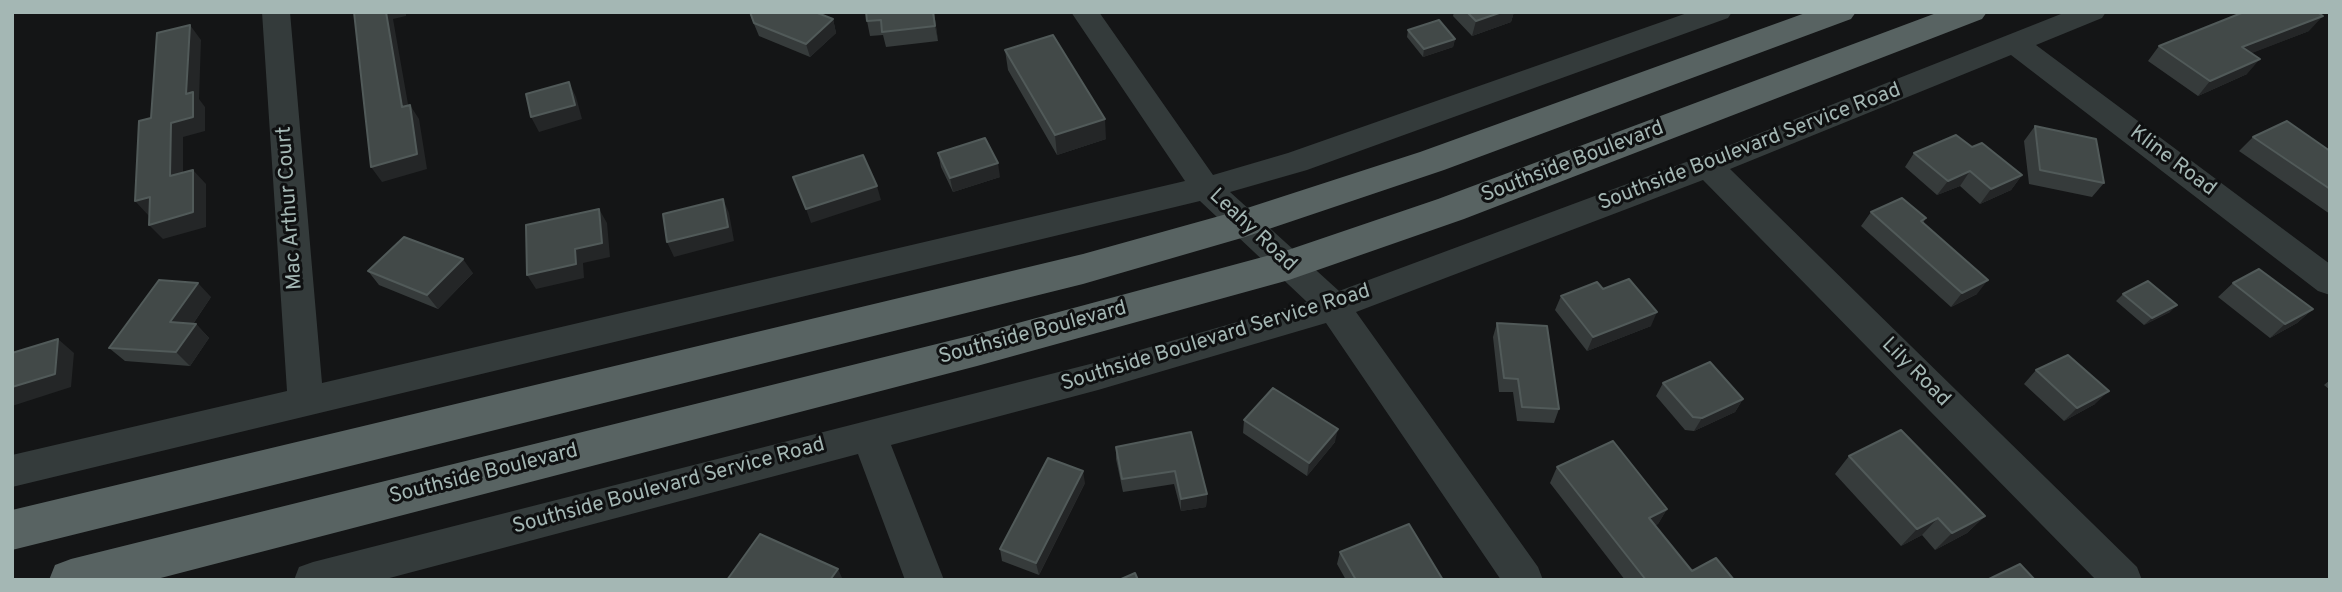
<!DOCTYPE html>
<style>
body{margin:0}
#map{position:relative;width:2342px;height:592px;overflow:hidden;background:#141516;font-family:Overpass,sans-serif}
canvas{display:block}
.frame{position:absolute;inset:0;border:14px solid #a4b7b4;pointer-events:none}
</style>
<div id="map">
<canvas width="2342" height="592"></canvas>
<div class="frame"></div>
</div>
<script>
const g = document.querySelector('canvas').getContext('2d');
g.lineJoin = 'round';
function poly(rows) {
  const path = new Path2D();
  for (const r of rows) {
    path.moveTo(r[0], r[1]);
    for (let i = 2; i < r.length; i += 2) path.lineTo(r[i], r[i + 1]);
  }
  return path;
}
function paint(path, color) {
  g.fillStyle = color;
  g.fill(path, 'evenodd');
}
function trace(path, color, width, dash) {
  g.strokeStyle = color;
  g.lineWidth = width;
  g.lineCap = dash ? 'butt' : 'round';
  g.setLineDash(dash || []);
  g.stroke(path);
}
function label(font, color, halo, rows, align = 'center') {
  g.font = font + ' Overpass,sans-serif';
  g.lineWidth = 6;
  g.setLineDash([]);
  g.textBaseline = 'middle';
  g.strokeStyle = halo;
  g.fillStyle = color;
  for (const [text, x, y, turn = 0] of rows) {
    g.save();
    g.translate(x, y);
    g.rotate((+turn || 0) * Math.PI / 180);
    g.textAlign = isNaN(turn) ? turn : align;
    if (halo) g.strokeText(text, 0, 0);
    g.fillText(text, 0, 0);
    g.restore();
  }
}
paint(poly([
 [262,12,290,12,322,383,1185,181,1071,12,1099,12,1213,175,1288,153,1690,12,1732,12,1728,18,1307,170,1230,192,1339,291,1697,158,2066,12,2106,12,2102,18,2036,45,2330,264,2330,295,2318,291,2011,55,1730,169,2137,567,2142,580,2096,580,1703,180,1356,312,1538,567,1543,580,1501,580,1326,323,1098,390,891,445,944,580,905,580,858,454,382,580,294,580,299,567,313,562,1098,362,1307,302,1200,201,12,487,12,455,287,391,262,12]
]), '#343b3b');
paint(poly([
 [1808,12,1856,12,1851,19,1444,170,1245,237,1083,284,12,550,12,510,1083,254,1241,210,1420,152,1808,12],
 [1939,12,1987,12,1982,19,1464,219,1289,280,977,366,153,580,49,580,55,565,71,559,977,334,1285,251,1438,199,1939,12]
]), '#586362');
paint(poly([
 [749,12,815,12,833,19,836,33,810,57,759,36],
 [866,12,934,12,938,41,886,47,883,35,870,36,867,21],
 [1454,12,1514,12,1511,22,1472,36,1453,16],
 [1408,30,1455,39,1453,47,1423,57,1407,37],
 [2309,31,2251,53,2247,74,2198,96,2148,61,2159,46],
 [1005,50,1106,139,1057,155,1008,70],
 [2035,126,2104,183,2092,197,2029,184,2024,141],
 [2253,137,2330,151,2330,214,2239,151],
 [1972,147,2022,175,2011,190,1980,204,1960,186,1937,195,1905,167,1914,153],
 [938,153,1000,177,953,192,941,167],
 [1871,212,1926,218,1923,223,1977,294,1951,307,1861,226],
 [368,271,473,273,438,309,379,285],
 [2233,283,2313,309,2297,323,2270,338,2218,297],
 [1603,289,1651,326,1587,351,1555,310,1561,296],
 [2123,294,2170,312,2144,325,2116,301],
 [211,297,193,324,196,324,209,338,190,366,125,361,109,348],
 [1497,323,1559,409,1554,423,1517,421,1513,392,1499,392,1493,337],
 [2036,370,2095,404,2064,421,2024,384],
 [2330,380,2330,390,2324,385],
 [1663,383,1743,399,1735,412,1694,431,1685,430,1656,396],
 [1244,420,1335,442,1307,476,1243,433],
 [1191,432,1207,494,1206,507,1181,511,1174,484,1123,492,1116,459,1116,447],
 [1849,456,1985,516,1967,533,1935,550,1922,535,1901,546,1835,474],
 [1557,467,1667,509,1658,524,1655,525,1692,571,1734,580,1625,580,1550,483],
 [1085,483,1039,575,1002,561,1000,549],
 [1340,552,1443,580,1346,580,1337,564]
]), '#363b3b');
paint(poly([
 [386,12,406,12,406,16,393,19,411,121,402,107],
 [933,12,934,12,938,41,935,26],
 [1502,12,1514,12,1511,22,1472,36,1476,21],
 [2323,16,2309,31,2229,62,2242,47],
 [833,19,836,33,810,57,806,44],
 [190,25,201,40,199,99,205,107,205,131,183,137,183,191,170,176,171,123,186,94],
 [1455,39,1453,47,1423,57,1424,49],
 [2260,59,2247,74,2198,96,2210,81],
 [569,82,576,97,582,119,539,132,531,117],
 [410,105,419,119,427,169,382,182,371,167],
 [1105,119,1106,139,1057,155,1055,135],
 [998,163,1000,177,953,192,950,178],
 [193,170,206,184,206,227,163,239,149,225],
 [1970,171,1960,186,1937,195,1948,181],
 [2022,175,2011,190,1980,204,1991,189],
 [877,186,881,200,811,223,806,209],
 [150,197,164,211,149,216,135,201],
 [723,199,729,213,734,241,674,257,667,242],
 [599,209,607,223,610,257,583,263,584,278,536,289,527,275,575,249],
 [463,259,473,273,438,309,427,295],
 [1988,280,1977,294,1951,307,1962,293],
 [198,283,211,297,185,336,170,322],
 [2177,305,2170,312,2144,325,2152,318],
 [2313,309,2297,323,2270,338,2285,324],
 [1657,312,1651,326,1587,351,1593,337],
 [196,324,209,338,190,366,176,352],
 [58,339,74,353,71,387,12,406,12,387],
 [2109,391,2095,404,2064,421,2077,408],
 [1743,399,1735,412,1694,431,1702,418],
 [1338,429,1335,442,1307,476,1309,463],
 [1083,471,1085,483,1039,575,1036,563],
 [1207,494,1206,507,1181,511,1181,499],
 [1667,509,1658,524,1640,533,1649,518],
 [1985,516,1967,533,1935,550,1952,533],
 [1938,518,1922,535,1901,546,1917,529],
 [838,569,843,580,830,580]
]), '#242627');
const building = poly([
 [354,12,386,12,402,107,410,105,417,154,371,167,354,12],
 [750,12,815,12,833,19,806,44,754,23,750,12],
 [866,12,933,12,935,26,882,32,881,20,867,21,866,12],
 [1467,12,1502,12,1476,21,1467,12],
 [2244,12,2317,12,2323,16,2242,47,2260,59,2210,81,2159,46,2244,12],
 [1439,20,1455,39,1424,49,1408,30,1439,20],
 [190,25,186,94,193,92,193,117,171,123,170,176,193,170,193,212,149,225,150,197,135,201,139,121,151,118,157,33,190,25],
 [1053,35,1105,119,1055,135,1005,50,1053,35],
 [569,82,575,105,531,117,526,94,569,82],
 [2287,121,2330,151,2330,189,2253,137,2287,121],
 [2035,126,2096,139,2104,183,2040,170,2035,126],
 [1956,135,1972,147,1982,143,2022,175,1991,189,1970,171,1948,181,1914,153,1956,135],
 [985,138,998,163,950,178,938,153,985,138],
 [863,155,877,186,806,209,793,177,863,155],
 [1902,198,1926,218,1921,221,1988,280,1962,293,1871,212,1902,198],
 [723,199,728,227,667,242,663,214,723,199],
 [599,209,602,243,575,249,576,264,527,275,526,225,599,209],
 [404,237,463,259,427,295,368,271,404,237],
 [2259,269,2313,309,2285,324,2233,283,2259,269],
 [1629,279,1657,312,1593,337,1561,296,1597,282,1603,289,1629,279],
 [159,280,198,283,170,322,196,324,176,352,109,348,159,280],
 [2148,281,2177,305,2152,318,2123,294,2148,281],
 [1497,323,1547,326,1559,409,1522,407,1518,379,1504,378,1497,323],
 [58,339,55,374,12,387,12,353,58,339],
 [2068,355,2109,391,2077,408,2036,370,2068,355],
 [1710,362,1743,399,1702,418,1693,417,1663,383,1710,362],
 [1273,388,1338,429,1309,463,1244,420,1273,388],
 [1901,430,1985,516,1952,533,1938,518,1917,529,1849,456,1901,430],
 [1191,432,1207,494,1181,499,1175,471,1122,479,1116,447,1191,432],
 [1613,441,1667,509,1649,518,1692,571,1716,558,1734,580,1646,580,1557,467,1613,441],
 [1048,458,1083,471,1036,563,1000,549,1048,458],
 [1409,524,1443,580,1356,580,1340,552,1409,524],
 [760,534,838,569,830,580,727,580,760,534],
 [2020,564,2035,580,1987,580,2020,564],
 [1135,573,1138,580,1119,580,1135,573]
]);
paint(building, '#424948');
trace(building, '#515a59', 2);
label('21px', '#a4b7b4', '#0f1011', [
 ["Southside Boulevard Service Road",1750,148,-21],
 ["Kline Road",2172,162,37],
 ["Southside Boulevard",1573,163,-21],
 ["Mac Arthur Court",291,208,-94],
 ["Leahy Road",1252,231,43],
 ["Southside Boulevard",1033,334,-15],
 ["Southside Boulevard Service Road",1216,339,-17],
 ["Lily Road",1915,373,45],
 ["Southside Boulevard",484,475,-14],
 ["Southside Boulevard Service Road",669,487,-15]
]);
</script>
